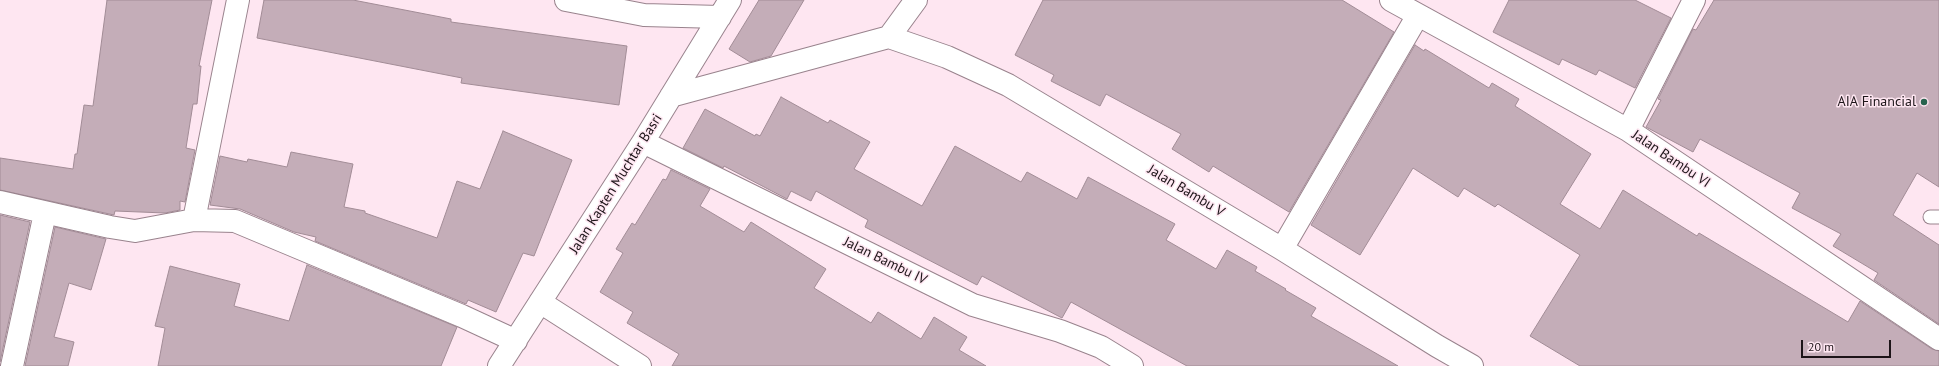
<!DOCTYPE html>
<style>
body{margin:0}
#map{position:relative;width:1939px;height:366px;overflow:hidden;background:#fee6f1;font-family:"PT Sans",sans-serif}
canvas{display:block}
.scale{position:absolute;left:1801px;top:340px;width:90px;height:18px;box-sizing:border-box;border:2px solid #1c1418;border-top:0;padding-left:5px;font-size:12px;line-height:14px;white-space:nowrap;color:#1c1418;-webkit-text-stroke:3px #fee6f1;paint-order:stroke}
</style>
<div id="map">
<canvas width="1939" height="366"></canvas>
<div class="scale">20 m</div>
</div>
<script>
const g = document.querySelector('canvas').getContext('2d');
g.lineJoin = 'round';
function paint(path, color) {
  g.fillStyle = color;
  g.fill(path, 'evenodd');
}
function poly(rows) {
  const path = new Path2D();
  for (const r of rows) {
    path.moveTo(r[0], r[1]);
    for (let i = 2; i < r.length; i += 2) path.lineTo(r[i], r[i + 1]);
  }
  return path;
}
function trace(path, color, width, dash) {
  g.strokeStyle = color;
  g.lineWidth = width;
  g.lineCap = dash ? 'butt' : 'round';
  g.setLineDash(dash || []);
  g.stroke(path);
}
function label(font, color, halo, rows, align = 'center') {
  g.font = font + ' "PT Sans",sans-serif';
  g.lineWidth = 3;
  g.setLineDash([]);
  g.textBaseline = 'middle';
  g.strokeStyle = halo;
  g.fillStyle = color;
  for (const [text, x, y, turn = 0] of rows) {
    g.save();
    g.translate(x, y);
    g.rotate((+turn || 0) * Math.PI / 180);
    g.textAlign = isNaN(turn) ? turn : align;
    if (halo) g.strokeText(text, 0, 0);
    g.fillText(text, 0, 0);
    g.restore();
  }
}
const building = poly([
 [107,0,212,0,199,66,201,66,197,104,193,104,186,148,195,150,185,202,180,201,180,210,165,213,115,211,114,215,0,190,0,158,73,169,75,154,77,154,84,105,93,106,107,0],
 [264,0,353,0,451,19,451,22,627,46,619,105,461,83,462,78,257,38,264,0],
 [759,0,804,0,771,56,750,62,729,49,759,0],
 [1043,0,1342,0,1394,32,1289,212,1213,166,1209,172,1172,149,1181,134,1106,94,1100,106,1051,81,1054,75,1015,55,1043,0],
 [1509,0,1635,0,1671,18,1635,88,1599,70,1596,75,1562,59,1559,65,1493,32,1509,0],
 [1714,0,1939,0,1939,187,1917,173,1893,215,1939,245,1939,324,1874,280,1878,273,1833,246,1841,234,1792,208,1800,193,1700,139,1693,152,1646,127,1661,100,1658,99,1693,29,1696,30,1714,0],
 [1415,45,1424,51,1425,49,1489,88,1492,83,1519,99,1515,106,1591,154,1560,204,1600,229,1623,190,1697,236,1699,233,1848,322,1860,301,1932,349,1939,351,1939,366,1580,366,1530,336,1580,255,1498,204,1495,207,1464,188,1458,197,1413,168,1360,255,1311,225,1415,45],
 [781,97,828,123,830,120,870,142,854,169,922,206,955,146,1021,182,1027,172,1077,199,1088,177,1175,224,1166,240,1216,269,1227,250,1257,267,1255,271,1286,289,1285,290,1316,308,1311,316,1398,366,1187,366,1071,302,1062,318,982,276,977,285,865,227,868,220,816,191,811,201,791,191,787,199,724,166,723,168,683,148,705,109,755,136,756,134,760,136,781,97],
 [503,131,572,160,534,256,523,253,496,312,468,300,466,304,315,241,316,237,294,232,240,209,210,205,220,156,247,162,248,159,287,167,291,152,353,164,344,207,365,211,365,213,437,238,457,181,480,189,503,131],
 [671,170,710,189,700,206,744,232,751,222,826,269,814,288,871,323,878,312,921,339,934,317,967,337,959,350,986,366,672,366,679,354,627,323,633,312,600,292,623,253,616,249,632,223,635,225,663,179,666,180,671,170],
 [0,215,30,222,0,362,0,215],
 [55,227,106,239,91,290,69,283,54,337,74,342,68,366,25,366,55,227],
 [307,265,457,327,441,366,158,366,165,328,155,326,170,266,240,284,234,306,289,321,307,265]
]);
paint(building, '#c4adb8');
trace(building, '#a28c96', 1);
const service = poly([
 [1930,217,1939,217]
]);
const minor = poly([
 [566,0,644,15,720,17],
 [1391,0,1628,130,1939,339],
 [889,37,947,57,1008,85,1282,249,1437,346,1472,366],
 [671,96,889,37,916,0],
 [1628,130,1694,0],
 [643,142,973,305,1060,331,1101,347,1132,366],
 [0,202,110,227,135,231,194,220,235,221,462,316,516,341],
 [194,220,238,0],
 [1282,249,1418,15],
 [540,302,640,366],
 [12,366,45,213],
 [499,366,643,142,730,0]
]);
trace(service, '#99838d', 15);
trace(minor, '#99838d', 24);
trace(service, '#fff', 13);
trace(minor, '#fff', 22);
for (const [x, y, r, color] of [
 [1924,102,4,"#27634e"]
]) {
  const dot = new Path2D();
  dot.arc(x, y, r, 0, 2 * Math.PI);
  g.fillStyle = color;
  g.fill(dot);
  trace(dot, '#fee6f1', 1.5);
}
label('14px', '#1c1418', '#fee6f1', [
 ["AIA Financial",1916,102]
], 'right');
label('14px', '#1c1418', '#fee6f1', [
 ["Jalan Bambu VI",1671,159,34],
 ["Jalan Kapten Muchtar Basri",616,184,-58],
 ["Jalan Bambu V",1186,191,31],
 ["Jalan Bambu IV",885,261,26]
]);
</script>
